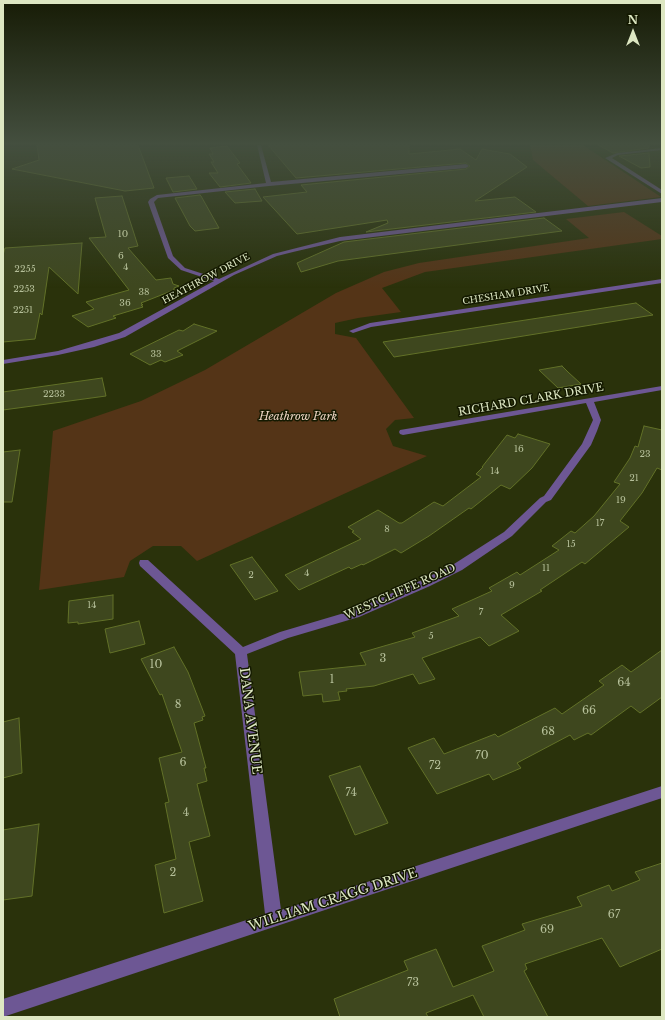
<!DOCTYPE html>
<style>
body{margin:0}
#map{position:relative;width:665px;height:1020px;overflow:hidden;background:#2a320b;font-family:"Libre Baskerville",serif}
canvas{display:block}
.frame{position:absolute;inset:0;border:4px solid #dde7c2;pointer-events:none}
.north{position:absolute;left:613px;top:12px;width:40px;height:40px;-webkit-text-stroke:3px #141900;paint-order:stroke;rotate:0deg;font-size:11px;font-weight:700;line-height:16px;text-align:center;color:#dde7c2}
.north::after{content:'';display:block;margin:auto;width:14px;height:18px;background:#dde7c2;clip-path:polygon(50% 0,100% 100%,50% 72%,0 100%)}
</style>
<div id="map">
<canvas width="665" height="1020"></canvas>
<div class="frame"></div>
<div class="north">N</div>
</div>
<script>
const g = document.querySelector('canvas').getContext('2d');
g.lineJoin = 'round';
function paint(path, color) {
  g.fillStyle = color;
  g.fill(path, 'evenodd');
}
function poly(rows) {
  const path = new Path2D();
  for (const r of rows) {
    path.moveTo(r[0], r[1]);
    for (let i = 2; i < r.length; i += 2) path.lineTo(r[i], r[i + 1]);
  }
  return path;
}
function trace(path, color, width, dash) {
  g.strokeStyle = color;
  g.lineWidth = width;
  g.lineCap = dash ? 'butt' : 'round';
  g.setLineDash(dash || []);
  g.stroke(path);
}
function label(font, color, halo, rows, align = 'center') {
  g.font = font + ' "Libre Baskerville",serif';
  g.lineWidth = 3;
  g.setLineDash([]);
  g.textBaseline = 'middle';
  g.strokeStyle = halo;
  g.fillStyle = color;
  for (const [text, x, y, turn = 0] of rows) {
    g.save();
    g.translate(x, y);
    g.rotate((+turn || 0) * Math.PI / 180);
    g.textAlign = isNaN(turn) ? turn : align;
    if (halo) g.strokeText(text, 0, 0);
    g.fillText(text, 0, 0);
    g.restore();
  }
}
paint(poly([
 [530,145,583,145,661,197,588,206,533,160],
 [624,212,662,236,662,239,425,272,382,288,401,312,358,318,335,323,335,334,356,338,414,418,395,420,386,429,393,446,427,456,197,561,181,546,153,546,130,561,124,577,39,590,53,431,141,401,205,370,336,293,384,272,419,263,589,238,566,219]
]), '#543417');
const building = poly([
 [37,145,138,145,154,188,125,191,12,169,39,160,37,145],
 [268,145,409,145,409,154,460,149,476,160,482,149,510,154,527,167,475,201,515,197,536,212,366,232,388,223,387,220,297,234,263,197,307,192,301,185,466,169,470,166,466,163,296,178,268,145],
 [598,145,649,145,649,148,613,153,598,145],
 [227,146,240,163,237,164,251,183,220,187,209,173,218,173,211,162,214,162,209,154,213,154,210,148,227,146],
 [649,153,650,167,641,168,619,156,649,153],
 [189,176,197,189,173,192,166,178,189,176],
 [255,189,262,201,235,203,225,192,255,189],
 [200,195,201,196,219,228,195,231,190,226,175,198,200,195],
 [122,196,138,246,128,248,156,280,171,278,173,284,179,286,174,288,174,290,141,303,143,305,141,305,143,307,113,316,116,318,88,327,72,316,94,309,86,302,129,290,89,238,106,237,95,198,122,196],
 [544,218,562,231,338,261,301,272,297,263,344,242,544,218],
 [82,243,78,294,49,267,42,315,40,313,35,339,3,342,3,255,5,248,82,243],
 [636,303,653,315,394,357,383,342,636,303],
 [194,324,217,331,177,351,183,355,165,362,161,360,150,365,130,354,179,330,183,331,194,324],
 [562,366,568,372,581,384,558,388,539,370,562,366],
 [102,378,106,396,3,410,3,392,102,378],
 [644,426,662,430,662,470,657,468,642,493,620,521,629,527,585,564,582,562,540,590,542,591,501,615,519,631,489,646,480,637,422,658,435,679,419,684,413,674,374,686,346,689,347,691,338,692,340,700,323,702,322,694,303,696,299,672,366,665,360,653,415,637,412,633,459,616,452,609,492,591,489,588,517,572,520,575,559,550,552,546,571,531,575,533,594,516,620,484,614,482,630,458,635,446,638,447,644,426],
 [518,434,550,444,532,468,510,489,501,485,471,509,469,508,429,536,401,553,395,549,363,565,362,564,351,569,349,567,299,590,285,575,361,539,352,532,354,531,348,527,378,510,399,523,402,523,434,502,443,506,481,477,476,474,483,467,482,467,507,435,515,438,518,434],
 [20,450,12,502,3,502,3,452,20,450],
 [252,557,278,591,255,600,230,565,252,557],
 [113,595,113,619,78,624,78,622,68,623,69,601,113,595],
 [139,621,145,644,110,653,105,629,139,621],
 [174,647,188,672,205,716,202,717,203,720,194,723,206,768,204,768,207,781,197,784,210,836,189,842,203,901,164,913,155,865,176,859,165,803,169,802,159,758,182,752,162,694,160,695,141,659,174,647],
 [662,650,662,697,640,713,631,706,591,735,588,733,574,740,570,735,517,763,521,768,493,780,489,774,437,794,408,748,434,738,444,754,495,734,498,737,555,708,562,714,604,685,599,681,622,665,631,672,662,650],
 [19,718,22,773,3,778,3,722,19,718],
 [360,766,388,823,355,835,329,776,360,766],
 [39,824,32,896,3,900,3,830,39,824],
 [662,863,662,949,620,967,602,938,525,964,527,969,524,971,548,1017,484,1017,473,995,426,1013,428,1017,340,1017,334,999,408,970,404,961,436,949,453,987,494,971,482,946,525,930,522,924,582,906,577,897,609,885,612,891,640,880,635,872,662,863]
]);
paint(building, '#3e471e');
trace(building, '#627128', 1);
paint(poly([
 [257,145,261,145,271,182,466,164,469,166,466,168,269,186,158,198,154,202,173,256,185,268,219,279,273,254,340,237,662,198,662,202,340,241,293,252,277,256,234,275,125,337,94,347,58,355,3,364,3,360,58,351,119,333,214,281,181,270,168,258,148,202,150,199,157,195,266,183,257,145],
 [662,148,662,150,618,155,612,158,662,190,662,194,605,158,617,153,662,148],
 [662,279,662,283,371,327,353,333,349,331,370,323,662,279],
 [662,386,662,390,594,402,601,420,597,431,591,445,551,500,546,502,512,536,462,570,430,586,359,617,288,638,247,654,281,910,662,786,662,798,3,1017,3,999,265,914,235,654,140,566,139,563,140,560,148,560,243,647,280,632,351,611,422,580,454,564,504,532,540,498,544,496,582,444,593,420,586,403,403,435,400,434,399,432,400,430,662,386]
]), '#6d5794');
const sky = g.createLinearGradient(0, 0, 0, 288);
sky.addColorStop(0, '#171c06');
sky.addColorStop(0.5, '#444f3f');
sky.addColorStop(1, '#444f3f00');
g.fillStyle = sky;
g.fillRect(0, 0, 665, 288);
label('9px', '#b5bf99', null, [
 ["10",123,234],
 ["6",121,256],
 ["4",126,267],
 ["2255",25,269],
 ["2253",24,289],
 ["38",144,292],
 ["36",125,303],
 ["2251",23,310],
 ["33",156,354],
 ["2233",54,394],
 ["16",519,449],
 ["23",645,454],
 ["14",495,471],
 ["21",634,478],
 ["19",621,500],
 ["17",600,523],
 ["8",387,529],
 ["15",571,544],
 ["11",546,568],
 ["4",307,573],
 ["2",251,575],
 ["9",512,585],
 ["14",92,605],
 ["7",481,612],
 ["5",431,636]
]);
label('9px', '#dde7c2', '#141900', [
 ["HEATHROW DRIVE",206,279,-28],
 ["CHESHAM DRIVE",506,295,-9]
]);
label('11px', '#dde7c2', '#141900', [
 ["RICHARD CLARK DRIVE",531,400,-10],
 ["WESTCLIFFE ROAD",400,592,-24]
]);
label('italic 11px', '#eed5c3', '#141900', [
 ["Heathrow Park",298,417]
]);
label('11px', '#b5bf99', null, [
 ["3",383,659],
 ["10",156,665],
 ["1",332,680],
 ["64",624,683],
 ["8",178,705],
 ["66",589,711],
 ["68",548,732],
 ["70",482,756],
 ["6",183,763],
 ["72",435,766],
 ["74",351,793],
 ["4",186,813],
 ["2",173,873],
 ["67",614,915],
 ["69",547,930],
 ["73",413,983]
]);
label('13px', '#dde7c2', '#141900', [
 ["DANA AVENUE",250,721,83],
 ["WILLIAM CRAGG DRIVE",333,900,-18]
]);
</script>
